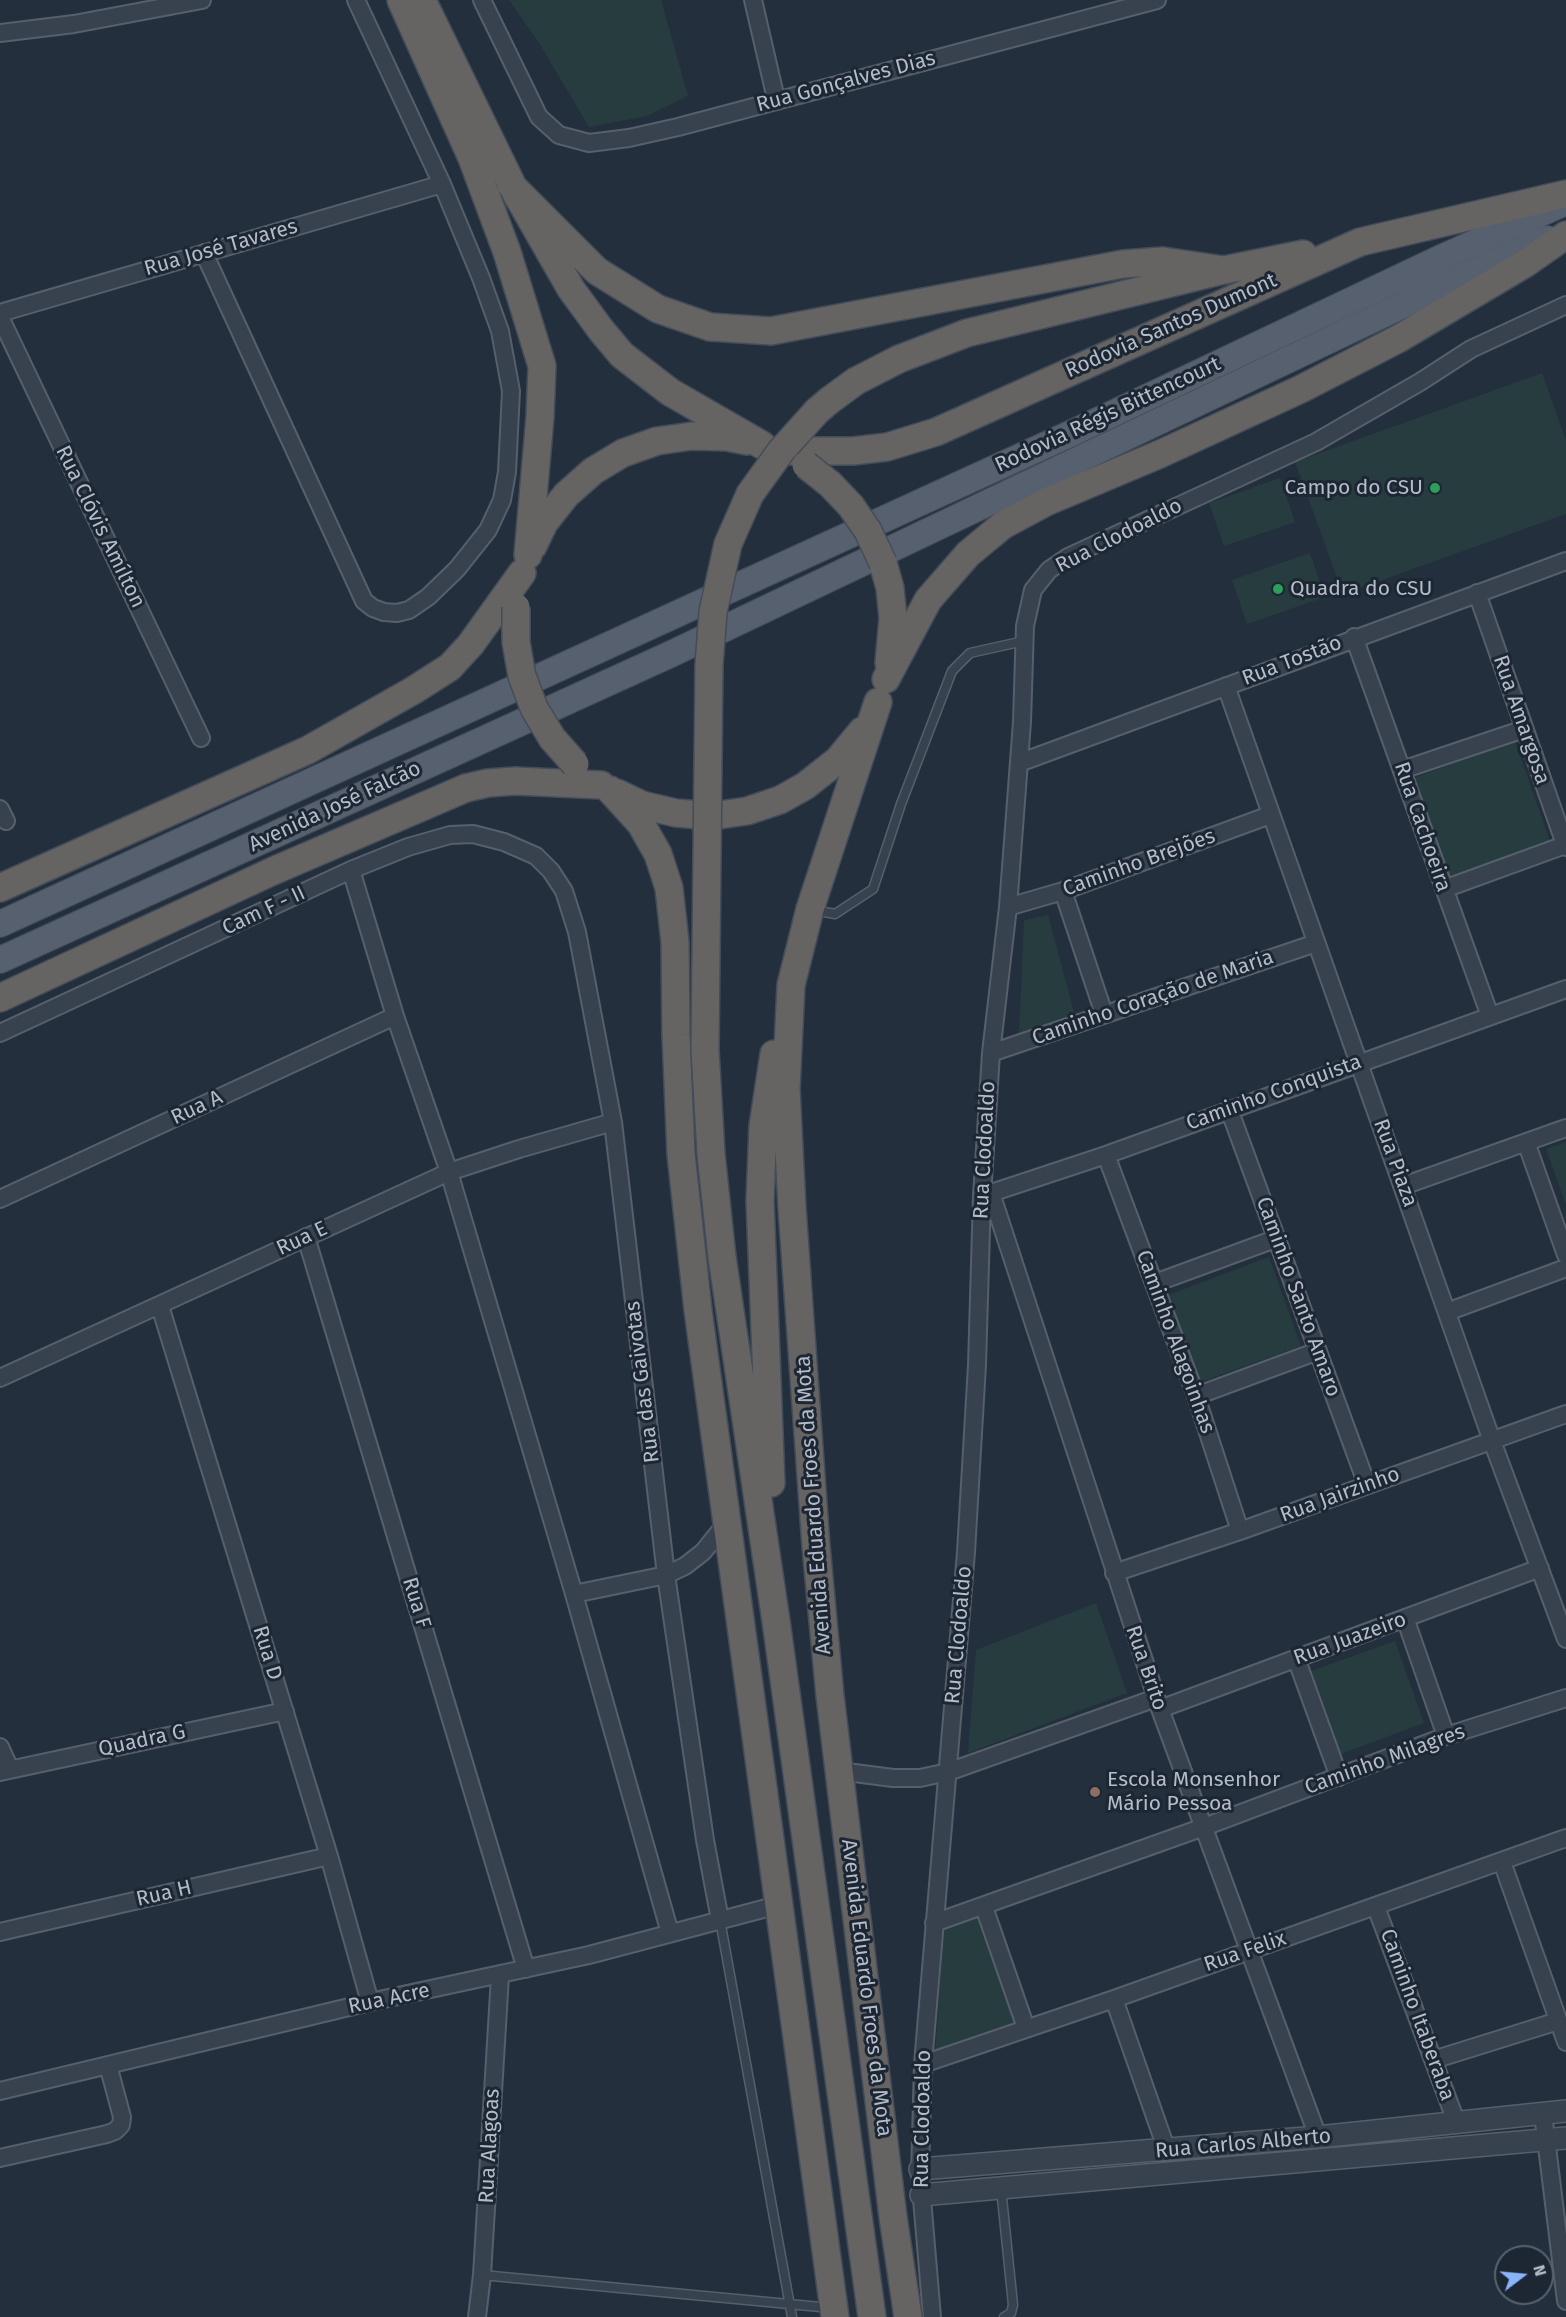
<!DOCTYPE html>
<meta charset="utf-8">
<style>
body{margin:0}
#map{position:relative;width:1566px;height:2317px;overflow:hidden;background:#242f3e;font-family:"Fira Sans",sans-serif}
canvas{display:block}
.north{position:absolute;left:1494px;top:2245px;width:60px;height:60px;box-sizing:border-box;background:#1d2633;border:2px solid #59626f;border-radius:50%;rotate:74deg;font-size:16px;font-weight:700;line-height:24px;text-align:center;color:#b4bcc9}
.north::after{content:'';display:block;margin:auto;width:21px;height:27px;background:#8ab4f8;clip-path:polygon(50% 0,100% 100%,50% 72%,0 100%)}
</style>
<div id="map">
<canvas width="1566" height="2317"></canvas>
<div class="north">N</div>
</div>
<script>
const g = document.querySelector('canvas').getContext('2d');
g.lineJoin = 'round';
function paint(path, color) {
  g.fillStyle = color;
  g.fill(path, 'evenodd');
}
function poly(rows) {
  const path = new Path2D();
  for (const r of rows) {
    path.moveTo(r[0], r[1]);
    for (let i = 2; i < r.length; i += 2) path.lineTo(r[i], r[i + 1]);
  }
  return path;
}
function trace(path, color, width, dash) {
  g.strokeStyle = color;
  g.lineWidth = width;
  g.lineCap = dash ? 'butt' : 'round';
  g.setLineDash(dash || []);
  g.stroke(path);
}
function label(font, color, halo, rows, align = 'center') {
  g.font = font + ' "Fira Sans",sans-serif';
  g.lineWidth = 6;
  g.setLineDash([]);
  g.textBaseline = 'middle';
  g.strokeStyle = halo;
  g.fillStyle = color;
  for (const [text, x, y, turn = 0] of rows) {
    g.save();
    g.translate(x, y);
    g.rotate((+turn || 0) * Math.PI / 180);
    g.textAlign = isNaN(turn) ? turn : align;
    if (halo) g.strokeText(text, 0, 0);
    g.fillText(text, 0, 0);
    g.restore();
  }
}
paint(poly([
 [509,0,661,0,688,96,647,116,589,127,539,43],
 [1542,373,1566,440,1566,514,1343,594,1295,462],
 [1280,478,1295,522,1224,546,1209,503],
 [1310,553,1325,597,1247,624,1232,580],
 [1515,741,1550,841,1446,878,1411,779],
 [1048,915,1075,1016,1019,1037,1024,920],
 [1566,1142,1566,1205,1546,1149],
 [1269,1257,1301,1346,1195,1384,1163,1297],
 [1096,1603,1127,1693,968,1753,976,1650],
 [1395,1641,1424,1723,1341,1754,1311,1671],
 [981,1916,1015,2023,935,2055,944,1928]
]), '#263c3f');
const service = poly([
 [814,910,835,914,873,889,901,804,952,671,970,653,1024,641],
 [720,1920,792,2317],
 [1001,2188,1013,2305,1011,2313,1004,2317],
 [482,2275,831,2308]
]);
const minor = poly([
 [482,0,539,117,559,135,589,143,629,138,678,127,1157,0],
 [753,0,776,99],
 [0,33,74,24,202,0],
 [204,253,364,601,373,608,384,612,397,613,409,610,428,597,457,569,488,530,502,500,507,472,511,391,500,331,481,278,442,184,356,0],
 [0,313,442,184],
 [0,317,201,738],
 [1477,593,1566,847],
 [1354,637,1490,1016],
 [1226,686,1492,1441,1566,1639],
 [1019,763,1566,561],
 [1402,770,1524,729],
 [0,809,6,821],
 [351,870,395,1016,449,1172,574,1594,670,1933],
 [1444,889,1565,845],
 [1063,891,1104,1014],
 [1008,907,1063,891,1270,815],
 [0,1033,351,870,408,847,450,835,473,834,504,842,536,856,551,871,564,891,577,932,613,1122,666,1575,705,1840,720,1920],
 [991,1053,1316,943],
 [1229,1109,1367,1485],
 [1526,1142,1566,1255],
 [1106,1155,1196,1396,1240,1531],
 [1403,1186,1566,1128],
 [991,1193,1160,1709,1318,2137],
 [982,1196,1106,1155,1566,989],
 [0,1199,395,1016],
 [306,1237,526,1969],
 [1155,1283,1275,1239],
 [160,1306,329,1856,370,2002],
 [1447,1312,1566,1268],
 [0,1378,449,1172,519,1149,613,1122],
 [1196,1396,1318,1351],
 [1114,1573,1240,1531,1566,1414],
 [574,1594,666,1575,685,1566,703,1552,728,1521],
 [1405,1618,1446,1736],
 [1296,1658,1339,1777],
 [1160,1709,1540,1568],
 [0,1747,10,1769],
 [839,1771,893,1778,920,1778,948,1772,1156,1698],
 [0,1772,285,1711],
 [1502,1862,1566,2042],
 [984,1907,1026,2028],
 [1376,1907,1457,2124],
 [934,1923,1204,1827,1446,1736,1566,1698],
 [0,1932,329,1856],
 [1114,1999,1167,2151],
 [1433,2060,1558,2021],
 [923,2064,1114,1999,1566,1838],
 [0,2091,370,2002,589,1955,778,1905],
 [1543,2114,1566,2301],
 [0,2158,107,2134,115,2131,121,2125,122,2117,108,2065],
 [477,2317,482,2275,500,1976],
 [932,2317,920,2175,923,2064,966,1552,977,1365,982,1196,991,1053,1008,907,1022,722,1025,626,1033,590,1049,570,1068,557,1316,442,1420,382,1471,349,1566,305]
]);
const tertiary = poly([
 [920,2169,1318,2137,1566,2111],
 [921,2195,1566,2138]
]);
const primary = poly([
 [0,924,1072,433,1441,258,1566,202],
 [0,960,671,654,1451,282,1547,239]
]);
const trunk = poly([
 [401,0,472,158,507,252,542,366,540,417,528,555],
 [422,0,516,193,571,289,601,330,622,355,670,392,762,445],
 [511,185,597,271,658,309,710,327,771,331,1123,264,1163,261,1224,270],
 [830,400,856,381,899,359,967,333,1224,270,1303,254],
 [779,451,853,451,887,447,936,432,1360,242,1566,194],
 [533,546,544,523,566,495,593,471,623,453,657,441,692,436,727,437,747,441],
 [883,563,890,588,893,618,889,663],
 [886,679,928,600,968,554,1003,525,1046,502,1160,454,1301,389,1398,339,1526,263,1566,235],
 [878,702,810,909,791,985,786,1089,792,1208,816,1546,830,1696,893,2217,908,2317],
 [610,790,641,824,658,854,669,888,675,942,676,1035,681,1154,698,1310,835,2317],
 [617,793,642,805,676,813,712,816,747,811,780,800,805,786,838,760,862,731],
 [0,888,308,750,414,690,450,667,471,644,522,573],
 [0,998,273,871,466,788,488,783,515,781,601,785],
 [722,1257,777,1628,872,2317],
 [771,1483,760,1201,763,1126,774,1054]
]);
trace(service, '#565f6c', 11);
trace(minor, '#565f6c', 20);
trace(tertiary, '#565f6c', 24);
trace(primary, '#414a57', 28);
trace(trunk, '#434c59', 30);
trace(service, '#38414e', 8);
trace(minor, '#38414e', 16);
trace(tertiary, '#38414e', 21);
trace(primary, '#56606e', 26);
trace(trunk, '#656462', 27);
const trunkBridge = poly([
 [806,465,830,484,851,506,868,531,883,563],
 [516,607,516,642,522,676,534,708,552,738,575,764],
 [722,1257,711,1154,705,1050,709,665,713,612,728,544,750,494,781,451,817,411,830,400]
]);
trace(trunkBridge, '#434c59', 30, []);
trace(trunkBridge, '#656462', 27);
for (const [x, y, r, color] of [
 [1435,488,6,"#2e9e5b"],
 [1278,589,6,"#2e9e5b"],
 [1095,1792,6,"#8d6e63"]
]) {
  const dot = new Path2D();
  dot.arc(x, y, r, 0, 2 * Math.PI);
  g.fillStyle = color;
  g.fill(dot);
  trace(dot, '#1d2633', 2);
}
label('21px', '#b4bcc9', '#1d2633', [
 ["Rua Gonçalves Dias",846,82,-15],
 ["Rua José Tavares",221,248,-16],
 ["Rodovia Santos Dumont",1171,326,-24],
 ["Rodovia Régis Bittencourt",1108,415,-25],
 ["Rua Clóvis Amílton",100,527,64],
 ["Rua Clodoaldo",1119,536,-27],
 ["Rua Tostão",1292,661,-21],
 ["Rua Amargosa",1521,720,71],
 ["Avenida José Falcão",335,807,-25],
 ["Rua Cachoeira",1422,827,71],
 ["Caminho Brejões",1139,863,-20],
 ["Cam F - II",264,911,-25],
 ["Caminho Coração de Maria",1153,998,-19],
 ["Caminho Conquista",1274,1093,-20],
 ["Rua A",197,1108,-25],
 ["Rua Clodoaldo",985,1150,-87],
 ["Rua Piaza",1395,1163,70],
 ["Rua E",302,1239,-25],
 ["Caminho Santo Amaro",1298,1297,70],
 ["Caminho Alagoinhas",1175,1342,70],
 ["Rua das Gaivotas",643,1382,-97],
 ["Rua Jairzinho",1340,1495,-20],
 ["Avenida Eduardo Froes da Mota",814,1505,-94],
 ["Rua F",416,1603,73],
 ["Rua Clodoaldo",959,1635,-85],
 ["Rua Juazeiro",1350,1639,-20],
 ["Rua D",267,1653,73],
 ["Rua Brito",1146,1668,71],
 ["Quadra G",142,1741,-12],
 ["Caminho Milagres",1385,1760,-20],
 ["Rua H",164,1894,-13],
 ["Rua Felix",1245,1952,-19],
 ["Avenida Eduardo Froes da Mota",866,1988,83],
 ["Rua Acre",389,1999,-12],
 ["Caminho Itaberaba",1417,2015,70],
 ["Rua Clodoaldo",923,2119,-89],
 ["Rua Carlos Alberto",1243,2144,-5],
 ["Rua Alagoas",490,2146,-87]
]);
label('21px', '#b4bcc9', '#1d2633', [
 ["Campo do CSU",1423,488,"right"],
 ["Quadra do CSU",1290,589],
 ["Escola Monsenhor",1107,1780],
 ["Mário Pessoa",1107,1804]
], 'left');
</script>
